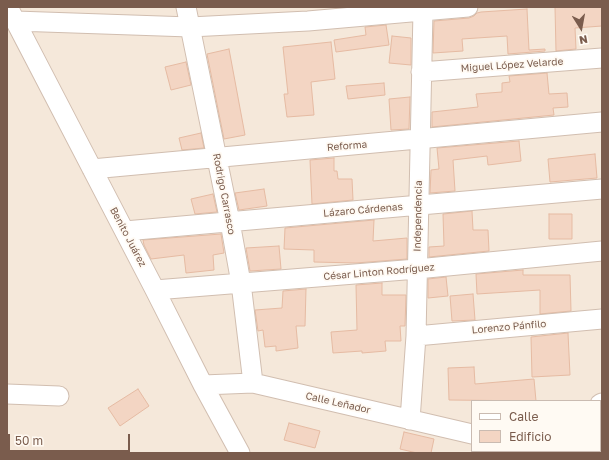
<!DOCTYPE html>
<meta charset="utf-8">
<style>
body{margin:0}
#map{position:relative;width:609px;height:460px;overflow:hidden;background:#fdf6ec;font-family:"Golos Text",sans-serif}
canvas{display:block}
.frame{position:absolute;inset:0;border:8px solid #7a5c4d;pointer-events:none}
.legend{position:absolute;left:471px;top:400px;width:130px;height:52px;box-sizing:border-box;background:#fffaf3;border:1px solid #cabbb1;margin:0;padding:5px 7px;list-style:none;font-size:12px;color:#7a5c4d}
.legend li{display:flex;align-items:center;gap:8px;height:20px}
.legend b{width:20px;border:1px solid #cabbb1}
.north{position:absolute;left:561px;top:8px;width:40px;height:40px;-webkit-text-stroke:3px #fffaf3;paint-order:stroke;rotate:169deg;font-size:11px;font-weight:700;line-height:16px;text-align:center;color:#7a5c4d}
.north::after{content:'';display:block;margin:auto;width:14px;height:18px;background:#7a5c4d;clip-path:polygon(50% 0,100% 100%,50% 72%,0 100%)}
.scale{position:absolute;left:8px;top:434px;width:122px;height:18px;box-sizing:border-box;border:2px solid #7a5c4d;border-top:0;padding-left:5px;font-size:12px;line-height:14px;white-space:nowrap;color:#7a5c4d;-webkit-text-stroke:3px #fffaf3;paint-order:stroke}
</style>
<div id="map">
<canvas width="609" height="460"></canvas>
<div class="frame"></div>
<ul class="legend">
<li><b style="height:5px;background:#fff"></b>Calle</li>
<li><b style="height:11px;background:#f3d5c3"></b>Edificio</li>
</ul>
<div class="north">N</div>
<div class="scale">50 m</div>
</div>
<script>
const g = document.querySelector('canvas').getContext('2d');
g.lineJoin = 'round';
function paint(path, color) {
  g.fillStyle = color;
  g.fill(path, 'evenodd');
}
function poly(rows) {
  const path = new Path2D();
  for (const r of rows) {
    path.moveTo(r[0], r[1]);
    for (let i = 2; i < r.length; i += 2) path.lineTo(r[i], r[i + 1]);
  }
  return path;
}
function trace(path, color, width, dash) {
  g.strokeStyle = color;
  g.lineWidth = width;
  g.lineCap = dash ? 'butt' : 'round';
  g.setLineDash(dash || []);
  g.stroke(path);
}
function label(font, color, halo, rows, align = 'center') {
  g.font = font + ' "Golos Text",sans-serif';
  g.lineWidth = 3.5;
  g.setLineDash([]);
  g.textBaseline = 'middle';
  g.strokeStyle = halo;
  g.fillStyle = color;
  for (const [text, x, y, turn = 0] of rows) {
    g.save();
    g.translate(x, y);
    g.rotate((+turn || 0) * Math.PI / 180);
    g.textAlign = isNaN(turn) ? turn : align;
    if (halo) g.strokeText(text, 0, 0);
    g.fillText(text, 0, 0);
    g.restore();
  }
}
paint(poly([
 [7,7,602,7,602,453,7,453],
 [472,401,600,401,600,451,472,451]
]), '#f5e8da');
const building = poly([
 [555,7,602,7,602,26,575,28,576,49,556,51,555,7],
 [527,9,529,50,545,49,545,51,508,54,507,36,462,39,463,51,433,53,434,21,469,18,474,16,477,13,481,12,527,9],
 [386,25,389,45,336,52,334,40,366,35,365,27,386,25],
 [392,36,411,38,411,65,389,63,392,36],
 [331,42,335,79,311,82,314,115,287,117,284,94,288,94,283,47,331,42],
 [229,49,245,135,224,139,207,54,229,49],
 [186,62,191,85,171,90,165,67,186,62],
 [547,73,549,94,567,93,568,107,553,108,554,115,432,127,432,112,478,107,476,94,502,92,502,83,510,82,509,76,547,73],
 [384,83,385,95,348,99,346,86,384,83],
 [410,97,409,129,391,130,389,99,410,97],
 [201,133,204,148,182,150,179,138,201,133],
 [519,141,521,161,488,165,487,156,453,160,455,191,430,193,431,170,439,169,437,148,519,141],
 [595,154,597,178,550,182,548,159,595,154],
 [334,158,334,171,337,171,338,179,352,179,353,200,312,204,310,160,334,158],
 [264,189,267,206,239,210,235,193,264,189],
 [213,194,217,212,195,214,191,199,213,194],
 [472,211,473,230,488,230,489,251,429,257,429,247,444,246,443,214,472,211],
 [549,214,572,214,572,239,549,239,549,214],
 [374,220,373,241,407,238,407,259,356,263,314,262,314,250,284,249,285,228,374,220],
 [221,234,224,253,213,255,214,270,186,273,184,255,151,259,144,245,143,240,221,234],
 [279,246,281,269,250,271,246,248,279,246],
 [523,270,523,275,570,275,571,311,540,314,540,290,477,294,476,274,523,270],
 [446,277,448,296,428,298,428,279,446,277],
 [382,283,382,295,406,295,405,326,400,326,401,341,385,341,386,351,362,353,362,351,333,353,331,332,357,330,356,285,382,283],
 [306,289,305,326,296,326,298,348,276,351,276,346,265,347,263,330,258,331,255,310,282,308,283,291,306,289],
 [473,294,475,320,452,321,450,296,473,294],
 [568,333,570,375,532,377,531,337,568,333],
 [474,367,475,384,534,379,536,401,449,400,448,368,474,367],
 [138,389,149,406,120,426,108,408,138,389],
 [289,423,320,431,315,448,284,440,289,423],
 [404,432,434,439,431,453,417,453,400,449,404,432]
]);
paint(building, '#f3d5c3');
trace(building, '#e6bba3', 1);
const street = poly([
 [8,7,155,290,203,385,240,453],
 [186,7,230,222,241,283,253,383],
 [15,21,190,27,308,21,468,7],
 [421,72,602,58],
 [92,169,602,122],
 [125,231,602,189],
 [155,290,417,269,602,251],
 [416,336,602,319],
 [203,385,253,383,472,434],
 [7,394,59,396],
 [600,404,602,403],
 [410,420,416,336,423,11],
 [555,451,565,453]
]);
trace(street, '#d1beb0', 21);
trace(street, '#fff', 19);
label('10px', '#7a5c4d', '#fffaf3', [
 ["Miguel López Velarde",512,65,-4],
 ["Reforma",347,146,-5],
 ["Rodrigo Carrasco",224,194,79],
 ["Lázaro Cárdenas",363,210,-5],
 ["Independencia",418,216,-89],
 ["Benito Juárez",128,237,62],
 ["César Linton Rodríguez",379,272,-5],
 ["Lorenzo Pánfilo",509,327,-5],
 ["Calle Leñador",338,403,13]
]);
</script>
